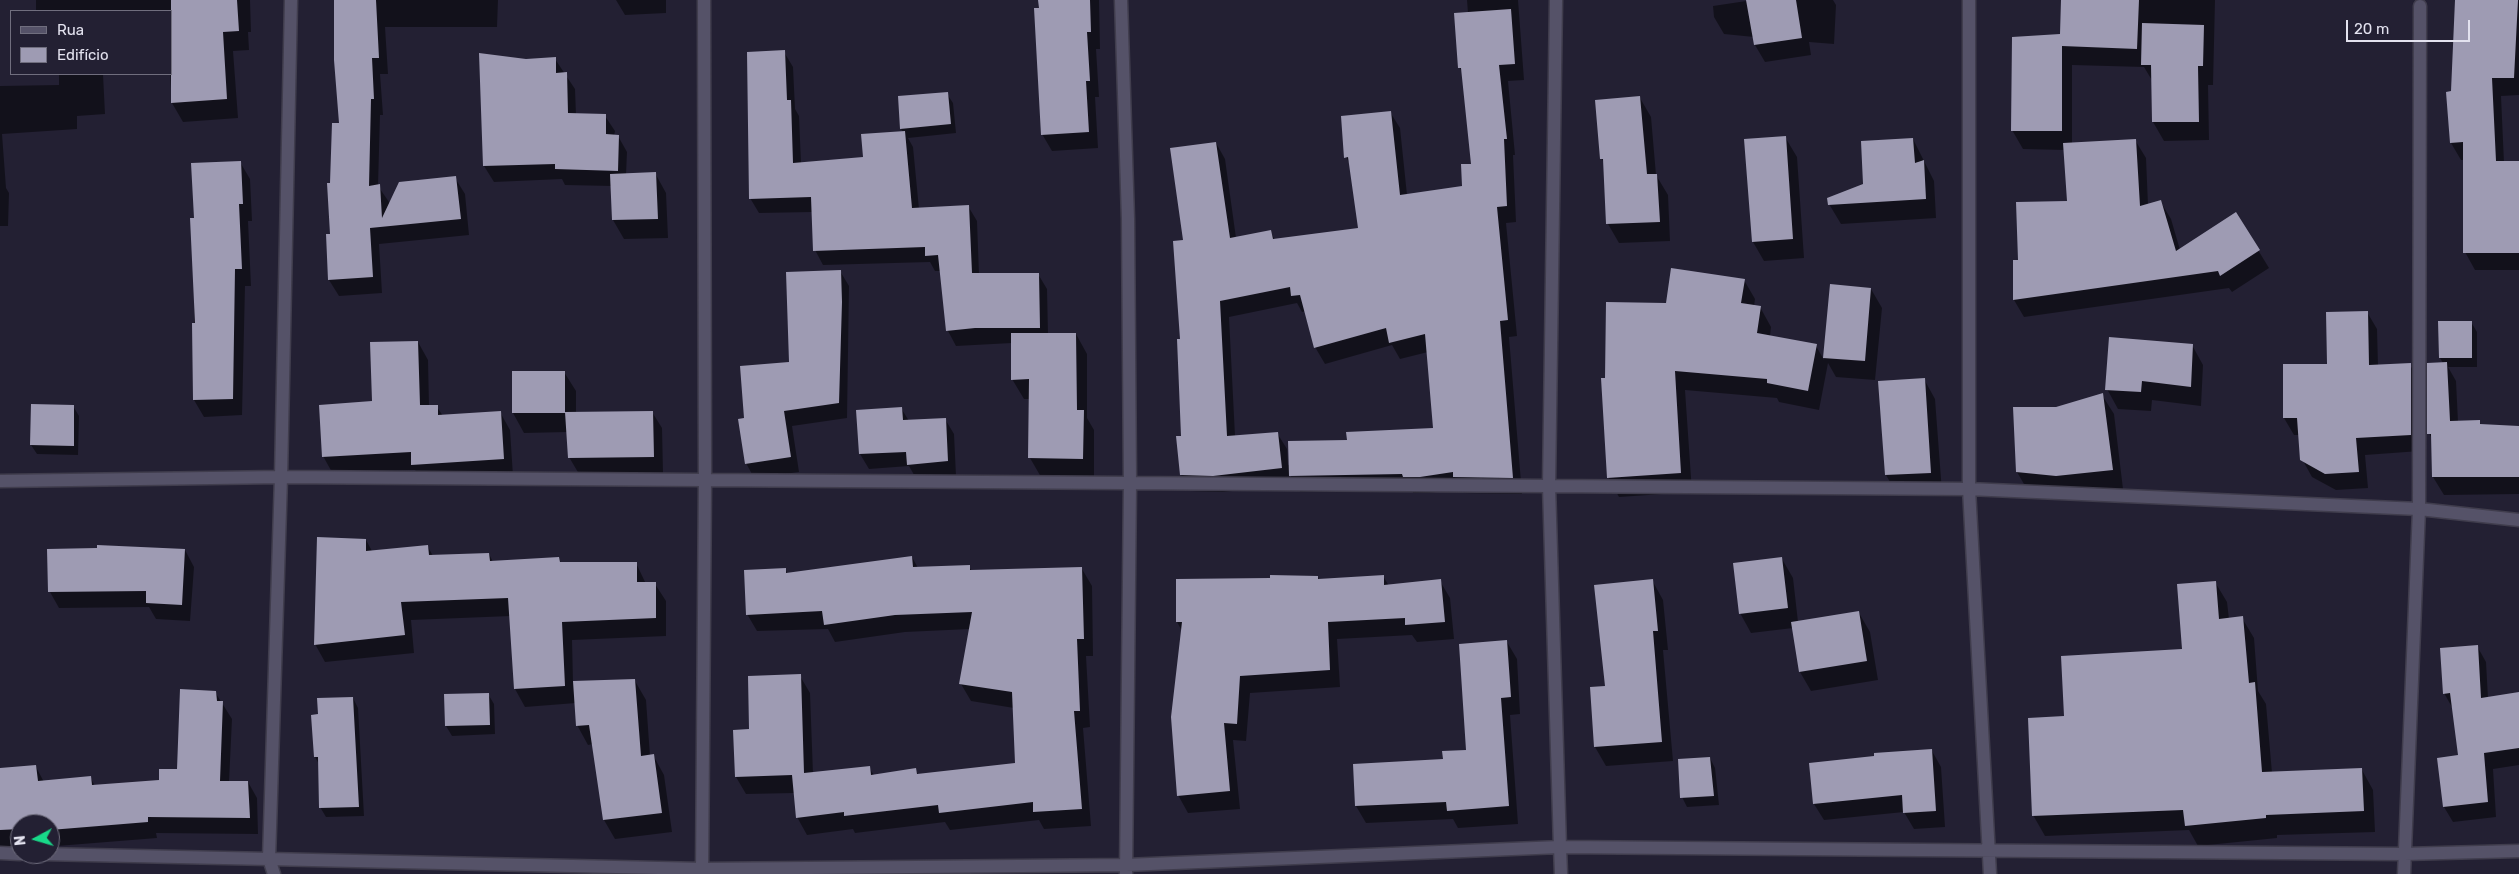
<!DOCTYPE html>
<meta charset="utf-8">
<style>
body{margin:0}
#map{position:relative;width:2519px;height:874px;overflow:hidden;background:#232033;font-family:Rubik,sans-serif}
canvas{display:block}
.legend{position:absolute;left:10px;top:10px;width:162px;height:65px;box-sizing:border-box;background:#232033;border:1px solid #706e7e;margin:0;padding:6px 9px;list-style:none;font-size:15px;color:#e3e2ef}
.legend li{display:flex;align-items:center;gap:10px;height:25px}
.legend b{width:25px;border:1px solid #706e7e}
.north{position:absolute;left:10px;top:814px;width:50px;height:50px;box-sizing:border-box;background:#232033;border:1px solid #706e7e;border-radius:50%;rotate:264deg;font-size:14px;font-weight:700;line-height:20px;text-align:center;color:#e3e2ef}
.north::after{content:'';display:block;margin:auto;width:18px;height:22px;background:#18d989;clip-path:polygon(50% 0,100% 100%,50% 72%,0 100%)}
.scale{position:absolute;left:2346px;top:20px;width:124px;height:22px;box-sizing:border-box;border:2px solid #e3e2ef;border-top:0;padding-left:6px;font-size:15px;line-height:18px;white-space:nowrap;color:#e3e2ef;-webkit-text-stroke:4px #232033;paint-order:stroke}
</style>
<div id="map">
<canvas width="2519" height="874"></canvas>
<ul class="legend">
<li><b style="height:6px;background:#555268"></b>Rua</li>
<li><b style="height:14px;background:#9e9bb3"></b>Edifício</li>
</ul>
<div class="north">N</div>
<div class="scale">20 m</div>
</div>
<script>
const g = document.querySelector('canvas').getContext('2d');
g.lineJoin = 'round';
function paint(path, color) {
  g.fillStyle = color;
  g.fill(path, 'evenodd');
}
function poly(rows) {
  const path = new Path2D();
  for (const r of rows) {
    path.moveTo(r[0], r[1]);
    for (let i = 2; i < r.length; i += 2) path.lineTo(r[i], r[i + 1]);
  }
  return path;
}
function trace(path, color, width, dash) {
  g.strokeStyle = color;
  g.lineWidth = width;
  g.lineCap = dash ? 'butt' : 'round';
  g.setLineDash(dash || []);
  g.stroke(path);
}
paint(poly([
 [36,0,250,0,251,32,248,32,249,50,233,51,238,118,183,122,172,103,170,74,171,11,36,11],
 [334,0,498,0,497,27,385,27,388,74,380,74,383,115,380,115,378,186,389,202,389,207,455,178,465,194,469,235,379,244,382,293,339,296,329,280,331,184,340,125],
 [616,0,666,0,666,13,625,15],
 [1040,0,1099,0,1100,49,1096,49,1099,97,1095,97,1098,148,1052,151,1042,134],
 [1467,0,1518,0,1524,80,1508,81,1515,155,1513,155,1516,222,1506,223,1517,336,1509,337,1522,494,1464,493,1461,489,1430,493,1413,493,1412,490,1300,492,1289,473,1290,485,1223,492,1191,491,1181,475,1184,241,1216,143,1225,159,1236,238,1270,231,1275,240,1360,229,1351,166,1346,157,1390,112,1400,128,1407,195,1463,187,1472,165,1463,73,1459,67,1468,13],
 [1297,303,1302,312,1306,311,1315,347,1325,364,1392,345,1400,359,1428,352,1434,429,1348,441,1288,465,1287,449,1277,433,1235,436,1229,317],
 [1753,0,1833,0,1836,5,1834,44,1809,42,1811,55,1765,62,1755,45,1754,37,1724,34,1714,17,1713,6],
 [2062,0,2215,0,2213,85,2208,85,2209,140,2164,141,2153,122,2153,82,2144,67,2072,65,2072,144,2135,140,2146,158,2148,205,2160,201,2171,219,2180,250,2236,214,2269,268,2232,292,2229,288,2024,317,2014,300,2015,262,2019,262,2068,202,2065,150,2023,149,2012,130,2061,35],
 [2456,0,2519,0,2519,95,2501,96,2504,163,2519,163,2519,270,2475,270,2465,252,2464,160,2461,160,2451,143],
 [784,52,793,67,795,109,799,116,801,163,865,158,903,132,901,129,947,94,953,103,956,133,908,138,913,147,919,209,968,206,977,221,979,274,1038,274,1047,289,1048,334,1076,334,1087,354,1087,418,1094,430,1094,478,1041,477,1030,458,1030,399,1024,399,1012,379,1012,343,956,346,948,331,941,271,935,271,930,262,823,265,815,250,813,212,759,213,750,198],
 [555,59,575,89,576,115,605,116,615,131,614,136,618,136,627,152,626,175,655,173,666,193,668,238,624,239,613,220,612,186,565,185,562,179,494,182,484,166,526,60],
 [59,74,103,74,105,114,77,116,77,129,2,134,6,188,9,193,8,226,0,226,0,86,59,85],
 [1640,98,1651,117,1656,175,1668,195,1670,241,1619,243,1608,224,1605,164,1601,158],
 [1785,137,1797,157,1804,258,1764,261,1753,242],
 [1913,139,1934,181,1936,218,1841,224,1829,204,1865,184],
 [240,162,250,179,252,221,248,221,251,286,245,286,242,415,204,417,194,400,195,219],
 [840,271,849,286,847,418,792,426,799,472,754,478,746,463,746,419,790,363],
 [1744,280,1755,299,1754,306,1760,307,1771,327,1770,336,1816,346,1824,360,1831,286,1871,289,1882,308,1875,380,1836,377,1828,363,1819,410,1779,402,1777,398,1685,390,1692,492,1619,497,1608,477,1606,379,1667,305],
 [2367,312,2377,329,2378,366,2410,365,2420,382,2420,451,2365,455,2368,488,2336,490,2312,477,2302,459,2300,435,2294,435,2284,418,2328,365],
 [2471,322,2477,332,2477,367,2448,367,2456,381,2458,422,2479,421,2481,425,2519,428,2519,494,2444,495,2433,477,2432,439,2429,433,2443,363,2440,358],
 [418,342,428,360,429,406,437,407,443,416,500,412,510,430,513,476,422,482,415,470,333,474,323,456,373,403],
 [2192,345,2203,365,2201,406,2152,400,2151,411,2118,409,2107,389],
 [513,372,564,372,576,391,576,413,652,412,662,428,663,473,579,474,569,457,568,432,524,433,513,413],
 [1924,379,1935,399,1942,492,1897,494,1886,475],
 [2102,395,2114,414,2123,489,2068,495,2028,491,2017,472,2056,409],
 [73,406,79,416,78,455,37,454,31,445],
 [901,408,909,421,945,419,954,434,956,476,917,480,909,466,869,469,860,454,858,411],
 [366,540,372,551,428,547,433,556,489,554,493,562,559,559,561,563,636,563,646,584,655,584,666,601,666,636,572,640,573,682,635,681,646,700,650,756,653,755,664,775,672,832,615,839,604,820,593,744,588,745,577,725,576,703,525,707,515,689,511,616,411,620,414,653,325,662,315,644],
 [185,550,194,567,190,621,156,619,149,607,59,608,50,592],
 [912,557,918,568,969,567,972,571,1082,569,1092,586,1093,656,1086,656,1090,727,1083,728,1091,826,1044,829,1039,820,950,830,945,822,855,833,853,829,807,835,797,817,795,793,746,794,736,777,750,731,800,676,810,693,813,774,869,768,874,775,915,770,919,775,1016,764,1014,708,971,701,961,684,970,629,905,632,835,642,828,629,757,631,747,614,785,569,788,574],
 [1782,559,1793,578,1798,622,1859,613,1870,632,1878,680,1811,691,1800,672,1793,628,1751,633,1740,613],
 [1383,576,1389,586,1440,581,1450,598,1454,639,1417,642,1412,635,1337,639,1340,687,1250,693,1246,741,1233,740,1240,809,1188,813,1178,795,1182,631,1177,622,1271,579,1318,577,1319,580],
 [1652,580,1663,600,1668,650,1663,650,1673,761,1606,766,1595,747,1606,687],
 [2215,582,2227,602,2229,619,2242,618,2254,638,2258,691,2266,704,2272,773,2362,770,2373,790,2375,832,2277,835,2277,838,2198,846,2189,830,2045,836,2033,815,2066,717,2184,650],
 [1507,642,1517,659,1520,714,1510,715,1518,824,1458,828,1453,819,1366,823,1356,806,1444,760,1467,751],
 [2477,646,2486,662,2488,698,2519,697,2519,765,2493,769,2496,817,2453,822,2444,807,2459,756,2453,709,2444,693],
 [215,692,232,719,229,782,248,782,257,798,258,834,156,833,157,838,57,846,55,843,50,843,50,824,20,824,20,845,0,847,0,769,36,767,44,782,90,777,95,786,160,781,178,770],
 [488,694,494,704,495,734,452,736,446,726],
 [353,698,358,708,364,816,326,817,320,807,319,764,315,757,319,715],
 [1932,751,1941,767,1945,827,1914,829,1904,812,1824,820,1814,804,1810,764],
 [1710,758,1715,768,1719,805,1687,807,1682,797]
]), '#0007');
paint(poly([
 [171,0,237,0,239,31,223,32,227,99,171,103],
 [334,0,376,0,379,58,372,58,374,99,371,99,369,186,380,184,382,218,399,182,456,176,461,219,370,228,373,277,328,280,326,234,330,234,327,183,330,183,332,123,339,123,334,60],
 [1038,0,1090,0,1091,32,1087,32,1090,81,1086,81,1089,132,1041,135,1034,8,1039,8],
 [1746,0,1796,0,1802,38,1754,45],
 [2061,0,2139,0,2137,49,2062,46,2062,131,2011,131,2012,37,2060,34],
 [2455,0,2518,0,2514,78,2492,78,2496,161,2519,161,2519,253,2463,253,2463,142,2450,143,2446,92,2451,91],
 [1511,9,1515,64,1499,65,1507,139,1504,139,1507,206,1497,207,1508,320,1500,321,1513,478,1453,477,1453,472,1420,477,1403,477,1402,474,1289,476,1288,441,1347,440,1346,432,1433,428,1425,334,1389,343,1386,328,1314,348,1300,295,1291,296,1290,287,1220,301,1227,436,1278,432,1282,468,1213,476,1180,475,1176,436,1181,436,1177,339,1180,339,1173,241,1183,240,1170,148,1216,142,1230,238,1271,230,1273,239,1358,228,1348,157,1344,158,1341,116,1391,111,1400,195,1462,186,1461,164,1471,164,1461,68,1458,68,1454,13],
 [2142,23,2204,25,2203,66,2198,66,2199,122,2152,122,2151,65,2141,65],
 [785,50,787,100,791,100,793,163,863,157,861,134,905,131,912,208,969,205,972,273,1039,273,1040,328,975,328,946,331,938,255,925,256,925,247,813,251,811,197,749,199,747,52],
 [479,53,526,59,556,57,556,73,567,72,568,113,606,114,606,134,619,135,618,171,555,169,555,164,483,166],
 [948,92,951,124,900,129,898,96],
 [1640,96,1647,174,1657,174,1660,222,1606,224,1603,159,1600,159,1595,100],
 [1786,136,1793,239,1752,242,1744,139],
 [1913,138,1915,163,1924,160,1926,199,1828,205,1827,198,1863,184,1861,141],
 [2136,139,2140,206,2161,200,2176,251,2236,212,2260,250,2220,276,2218,271,2013,300,2013,260,2018,260,2016,202,2067,201,2063,143],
 [241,161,243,204,239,204,242,269,235,269,233,399,193,400,192,323,195,323,190,218,194,218,191,163],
 [656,172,658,219,612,220,610,174],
 [1671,268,1745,279,1741,303,1761,306,1757,333,1817,344,1808,391,1767,383,1767,379,1675,371,1681,473,1607,478,1601,378,1605,378,1606,302,1666,303],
 [841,270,842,302,839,403,784,411,791,457,745,464,738,419,744,418,740,366,789,362,786,272],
 [1830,284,1871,288,1865,361,1823,358],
 [2368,311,2369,365,2411,363,2411,435,2356,438,2359,472,2325,474,2300,460,2297,418,2283,418,2283,364,2327,364,2326,312],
 [2438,321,2472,321,2472,358,2439,358],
 [1011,333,1076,333,1077,410,1084,410,1083,459,1028,458,1029,379,1011,380],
 [2109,337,2193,344,2191,387,2142,381,2141,392,2105,390],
 [418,341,420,405,438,405,438,415,501,411,504,459,411,465,411,452,322,457,319,405,372,401,370,342],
 [2447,362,2450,421,2480,420,2480,424,2519,426,2519,477,2432,477,2431,434,2427,434,2427,363],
 [512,371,565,371,565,413,512,413],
 [1925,378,1931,473,1885,475,1878,381],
 [2103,393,2113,470,2056,476,2016,472,2013,407,2056,407],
 [31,404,74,405,74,446,30,445],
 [902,407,903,420,946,418,948,461,907,465,906,452,859,454,856,410],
 [653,411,654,457,568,458,565,412],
 [317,537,366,539,366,551,428,545,429,555,489,553,490,561,559,557,560,562,637,562,637,582,656,582,656,618,562,622,565,686,514,689,508,598,401,602,405,635,314,645],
 [97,545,185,549,182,605,146,603,146,591,48,592,47,549,97,548],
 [912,556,913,567,970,565,970,570,1082,567,1084,639,1077,639,1080,711,1074,711,1082,809,1033,812,1033,802,939,813,938,805,844,816,844,812,796,818,792,775,735,777,733,730,749,729,748,676,801,674,804,773,870,766,871,775,916,768,917,774,1015,763,1012,692,959,684,972,612,895,615,824,625,822,611,746,615,744,570,786,568,786,573],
 [1782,557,1788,608,1739,614,1733,563],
 [1270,575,1318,576,1318,579,1384,575,1384,585,1441,579,1445,622,1405,625,1405,618,1328,622,1330,670,1240,676,1237,724,1224,723,1230,791,1177,796,1171,717,1182,622,1176,622,1176,579,1270,578],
 [1653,579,1658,631,1653,631,1662,742,1594,747,1590,687,1605,686,1594,585],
 [2216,581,2219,619,2243,616,2249,683,2255,682,2262,772,2362,768,2364,811,2266,815,2266,818,2185,826,2183,810,2032,816,2028,718,2064,716,2061,656,2182,649,2177,584],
 [1859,611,1867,661,1799,672,1791,622],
 [1507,640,1511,697,1501,698,1509,806,1447,811,1446,802,1355,806,1353,764,1443,759,1442,751,1466,750,1459,644],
 [2478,645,2481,698,2519,692,2519,748,2484,753,2488,802,2443,807,2437,758,2458,755,2450,693,2443,694,2440,648],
 [635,679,641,756,654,754,662,813,603,820,589,725,576,726,573,681],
 [180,689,216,691,217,701,223,701,220,781,248,781,250,818,148,817,148,822,50,830,50,824,20,824,20,829,0,830,0,768,36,765,38,781,91,776,92,785,159,780,159,769,177,769],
 [489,693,490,725,445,726,444,694],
 [353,697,359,807,319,808,318,757,314,757,311,715,318,714,317,698],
 [1932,749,1936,811,1903,813,1902,795,1813,804,1809,763,1874,756,1874,753],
 [1710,757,1714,796,1680,798,1678,759]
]), '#9e9bb3');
const minor = poly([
 [1121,0,1128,219,1130,483,1126,874],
 [1556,0,1549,486,1560,847,2404,854,2519,851],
 [1969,0,1969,489,1990,874],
 [0,481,281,477,291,0],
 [0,853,20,854],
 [43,854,269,859,274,874],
 [702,874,705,480,704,0],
 [1561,874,1560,847,1126,865,702,869,269,859,281,477,1969,489,2419,509,2519,520],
 [2404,874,2419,509,2420,6]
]);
trace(minor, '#403d4d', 15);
trace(minor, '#555268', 12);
</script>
